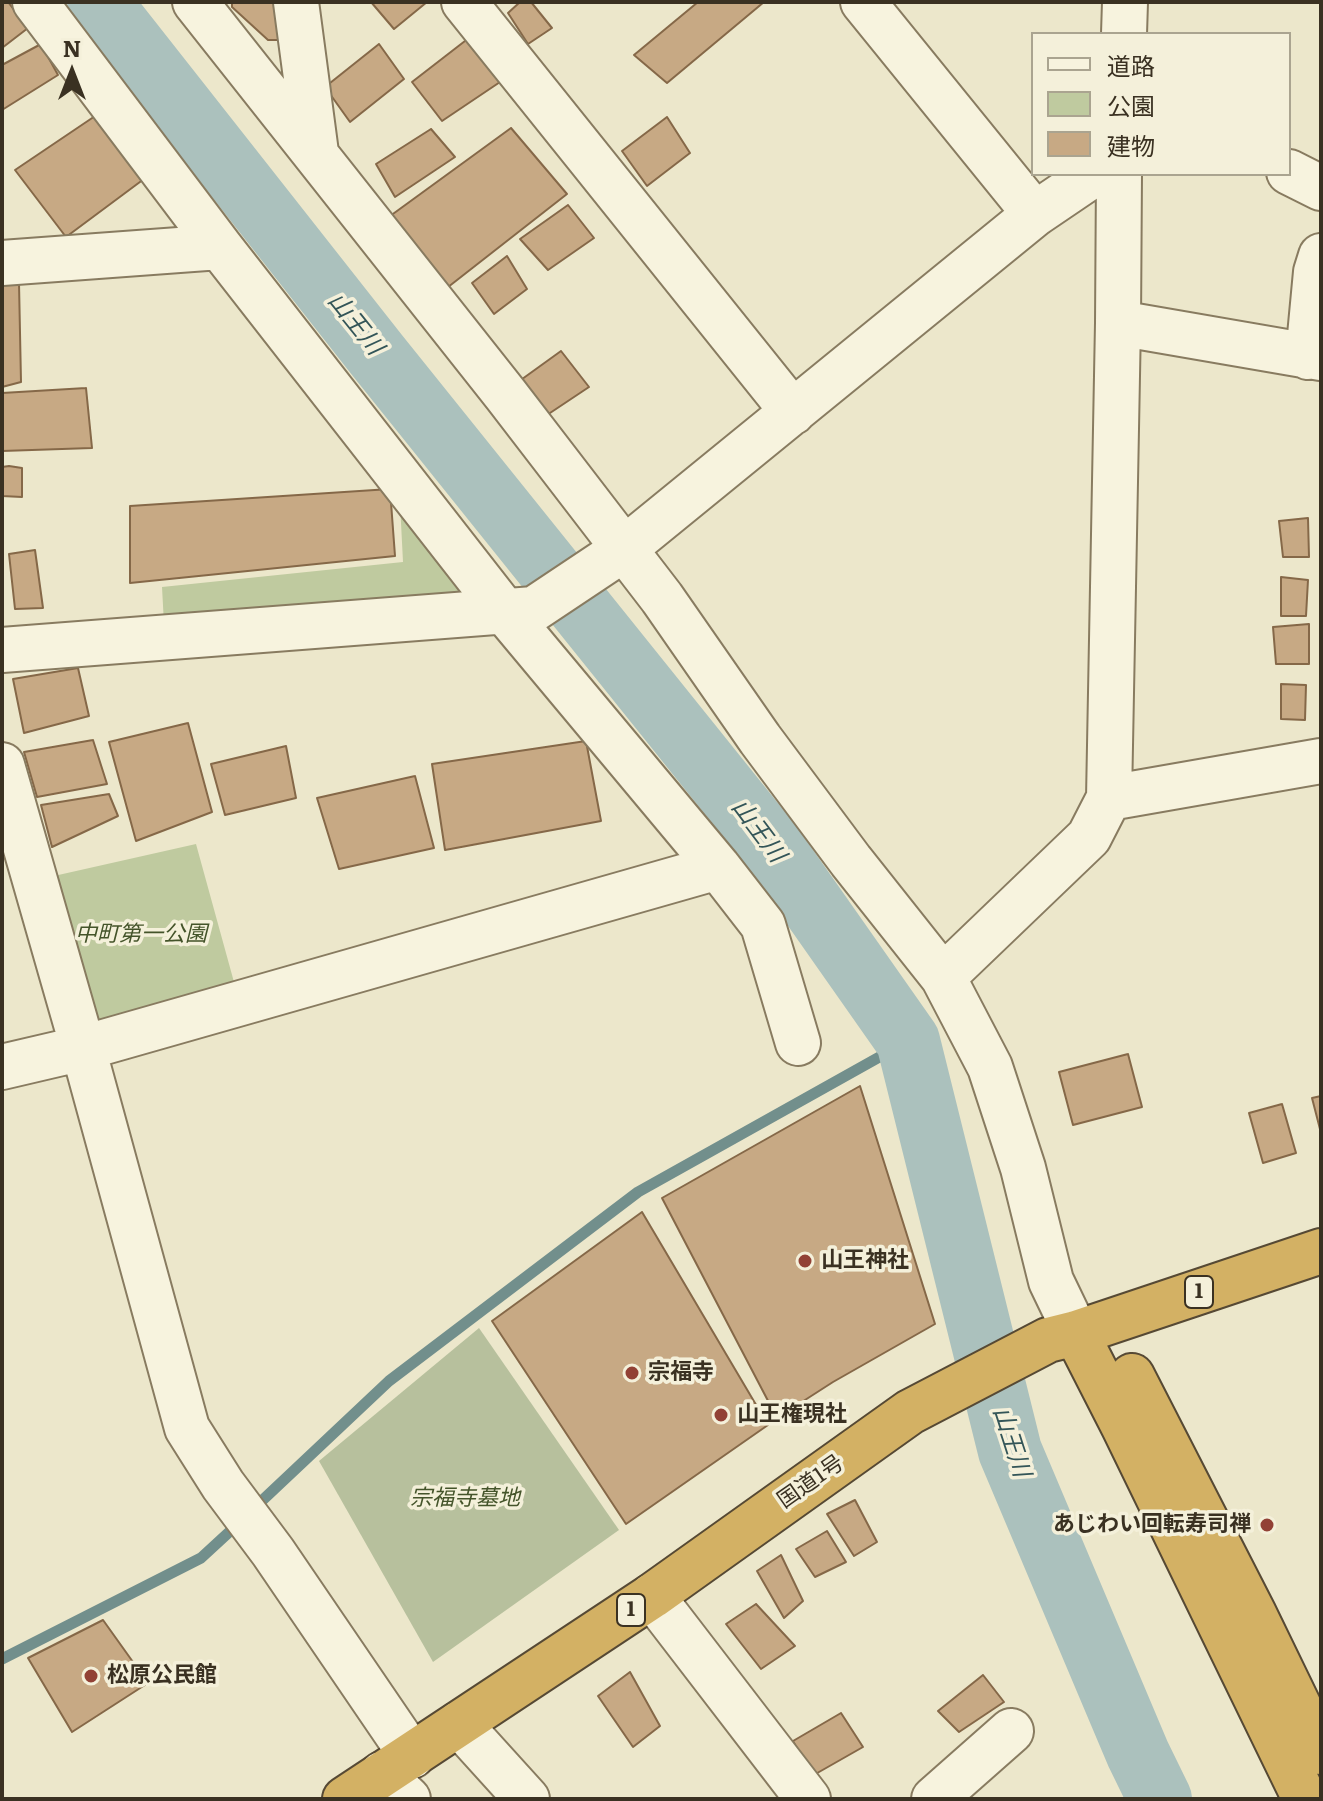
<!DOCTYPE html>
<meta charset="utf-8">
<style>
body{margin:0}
#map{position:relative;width:1323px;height:1801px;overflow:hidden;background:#ece7cb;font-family:Literata,"Noto Sans JP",serif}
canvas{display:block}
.frame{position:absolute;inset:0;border:4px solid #3a3122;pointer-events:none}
.legend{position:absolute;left:1031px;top:32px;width:260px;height:144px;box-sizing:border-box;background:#f4f0da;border:2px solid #aaa490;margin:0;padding:10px 14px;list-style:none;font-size:24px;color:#3a3122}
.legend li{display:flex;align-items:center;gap:16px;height:40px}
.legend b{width:40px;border:2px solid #aaa490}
.north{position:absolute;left:32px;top:32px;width:80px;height:80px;-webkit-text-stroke:6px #f4f0da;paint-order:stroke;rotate:0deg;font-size:22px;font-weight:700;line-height:32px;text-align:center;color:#3a3122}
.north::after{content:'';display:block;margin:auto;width:28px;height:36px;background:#3a3122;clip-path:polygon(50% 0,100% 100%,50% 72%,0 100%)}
</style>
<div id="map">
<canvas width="1323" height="1801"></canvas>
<div class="frame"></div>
<ul class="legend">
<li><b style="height:10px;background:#f7f3de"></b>道路</li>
<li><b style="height:22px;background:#bfca9f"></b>公園</li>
<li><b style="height:22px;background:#c7a984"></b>建物</li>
</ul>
<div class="north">N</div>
</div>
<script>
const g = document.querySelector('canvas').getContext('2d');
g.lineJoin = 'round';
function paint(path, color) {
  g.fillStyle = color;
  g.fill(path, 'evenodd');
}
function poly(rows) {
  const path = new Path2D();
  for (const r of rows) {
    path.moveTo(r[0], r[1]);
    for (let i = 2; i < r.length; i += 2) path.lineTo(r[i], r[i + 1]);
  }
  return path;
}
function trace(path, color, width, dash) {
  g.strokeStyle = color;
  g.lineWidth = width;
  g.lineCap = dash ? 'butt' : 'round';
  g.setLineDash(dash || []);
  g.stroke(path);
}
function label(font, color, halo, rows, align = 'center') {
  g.font = font + ' Literata,"Noto Sans JP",serif';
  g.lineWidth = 7;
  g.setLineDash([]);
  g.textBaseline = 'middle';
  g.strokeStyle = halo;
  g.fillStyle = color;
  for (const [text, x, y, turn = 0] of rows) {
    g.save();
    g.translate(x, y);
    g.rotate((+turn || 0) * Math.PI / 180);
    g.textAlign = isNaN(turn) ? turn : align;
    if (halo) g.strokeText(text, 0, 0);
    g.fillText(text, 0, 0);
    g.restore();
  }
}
paint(poly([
 [400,503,478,602,164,624,162,587,403,562],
 [196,844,237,993,90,1036,45,878]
]), '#bfca9f');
paint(poly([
 [479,1328,619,1530,433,1662,319,1461]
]), '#b7c09d');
trace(poly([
 [251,1511,389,1381,638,1192,908,1041],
 [2,1659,201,1558,239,1523]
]), '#728f8c', 11);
trace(poly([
 [99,2,377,355,769,843,908,1041,1010,1451,1138,1754,1160,1799]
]), '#abc1bd', 64);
const building = poly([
 [2,2,8,2,28,28,2,48,2,2],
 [232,2,279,2,283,40,268,40,232,7,232,2],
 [371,2,427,2,394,29,371,2],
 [520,2,531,2,552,28,528,44,508,13,520,2],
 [698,2,764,2,667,83,634,55,698,2],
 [474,34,506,78,442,121,412,82,474,34],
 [41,44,58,75,2,110,2,65,41,44],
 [379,44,404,79,350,122,325,87,379,44],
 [104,110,152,173,66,237,15,170,104,110],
 [667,117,690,153,647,186,622,151,667,117],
 [511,128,567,194,443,291,386,219,511,128],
 [431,129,455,157,395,197,376,164,431,129],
 [568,205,594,238,548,270,520,239,568,205],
 [507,256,527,289,494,314,472,283,507,256],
 [19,283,21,382,2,387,2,285,19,283],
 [561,351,589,387,544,417,518,382,561,351],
 [86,388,92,448,2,451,2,393,86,388],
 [9,466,22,468,22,497,2,496,2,467,9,466],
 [390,489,395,556,130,583,130,506,390,489],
 [1308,518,1309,557,1283,557,1279,521,1308,518],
 [35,550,43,608,15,609,9,554,35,550],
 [1281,577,1308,580,1306,616,1281,616,1281,577],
 [1309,624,1309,664,1276,664,1273,627,1309,624],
 [78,668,89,716,24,733,13,679,78,668],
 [1281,684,1306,685,1305,720,1281,719,1281,684],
 [188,723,212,812,136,841,109,742,188,723],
 [93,740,107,784,37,797,24,752,93,740],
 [586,741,601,821,445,850,432,764,586,741],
 [286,746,296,798,225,815,211,764,286,746],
 [415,776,434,848,339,869,317,798,415,776],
 [109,794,118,816,52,847,41,805,109,794],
 [1128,1054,1142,1107,1073,1125,1059,1072,1128,1054],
 [860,1086,935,1324,833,1382,777,1418,662,1198,860,1086],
 [1321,1096,1321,1133,1312,1098,1321,1096],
 [1282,1104,1296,1153,1263,1163,1249,1113,1282,1104],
 [642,1212,768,1425,626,1524,492,1321,642,1212],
 [855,1500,877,1542,854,1556,827,1514,855,1500],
 [827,1531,846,1562,815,1577,796,1549,827,1531],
 [781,1555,803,1601,784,1618,757,1571,781,1555],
 [756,1604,795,1646,761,1669,726,1624,756,1604],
 [103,1620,148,1683,72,1732,28,1658,103,1620],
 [630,1672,660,1726,633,1747,598,1696,630,1672],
 [983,1675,1004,1702,959,1732,938,1711,983,1675],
 [841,1713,863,1747,812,1776,793,1741,841,1713]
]);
paint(building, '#c7a984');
trace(building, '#856848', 2);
const minor = poly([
 [35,2,220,247,505,612,718,867,763,925,798,1043],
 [195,2,506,395,662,598,760,739,851,861,943,977,990,1067,1023,1168,1051,1281,1076,1333],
 [296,2,316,153],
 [464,2,793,412],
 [863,2,1035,214],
 [1124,34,1125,2],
 [1289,172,1321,188],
 [2,263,220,247],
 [1118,323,1321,358],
 [1308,357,1316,272,1321,256],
 [2,650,534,609,624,549,1035,214,1094,174],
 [2,765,83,1048,187,1428,223,1485,273,1552,412,1756],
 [1109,798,1321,761],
 [943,977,1089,837,1109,798,1118,323,1119,174],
 [2,1067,83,1048,718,867],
 [652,1596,808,1799],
 [459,1724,527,1799],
 [382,1774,408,1799],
 [934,1799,1011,1731]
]);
const highway = poly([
 [1076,1333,1124,1427,1305,1799],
 [1132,1376,1254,1614,1321,1752],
 [345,1799,652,1596,910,1412,1048,1340,1076,1333,1321,1251]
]);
trace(minor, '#887b60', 48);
trace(highway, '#564934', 48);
trace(minor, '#f7f3de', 44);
trace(highway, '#d3b164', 44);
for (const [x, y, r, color] of [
 [805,1261,8,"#924135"],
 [632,1373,8,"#924135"],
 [721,1415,8,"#924135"],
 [1267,1525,8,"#924135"],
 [91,1676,8,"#924135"]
]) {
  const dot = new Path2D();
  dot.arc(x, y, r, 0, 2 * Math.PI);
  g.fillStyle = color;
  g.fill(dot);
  trace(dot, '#f4f0da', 3);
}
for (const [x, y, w] of [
 [1199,1292,28],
 [631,1610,28]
]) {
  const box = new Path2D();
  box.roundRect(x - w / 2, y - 16, w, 32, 6);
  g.fillStyle = '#f4f0da';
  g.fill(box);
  trace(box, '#3a3122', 2);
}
label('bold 20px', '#3a3122', null, [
 ["1",1199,1292],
 ["1",631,1610]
]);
label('italic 22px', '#44542a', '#f4f0da', [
 ["中町第一公園",141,935],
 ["宗福寺墓地",465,1499]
]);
label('bold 22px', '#3a3122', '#f4f0da', [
 ["山王神社",821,1261],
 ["宗福寺",648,1373],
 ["山王権現社",737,1415],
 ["あじわい回転寿司禅",1251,1525,"right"],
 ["松原公民館",107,1676]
], 'left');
label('22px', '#3a3122', '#f4f0da', [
 ["国道1号",811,1482,-35]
]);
label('italic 24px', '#335558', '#f4f0da', [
 ["山王川",355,324,51],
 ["山王川",758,831,53],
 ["山王川",1011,1442,72]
]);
</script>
